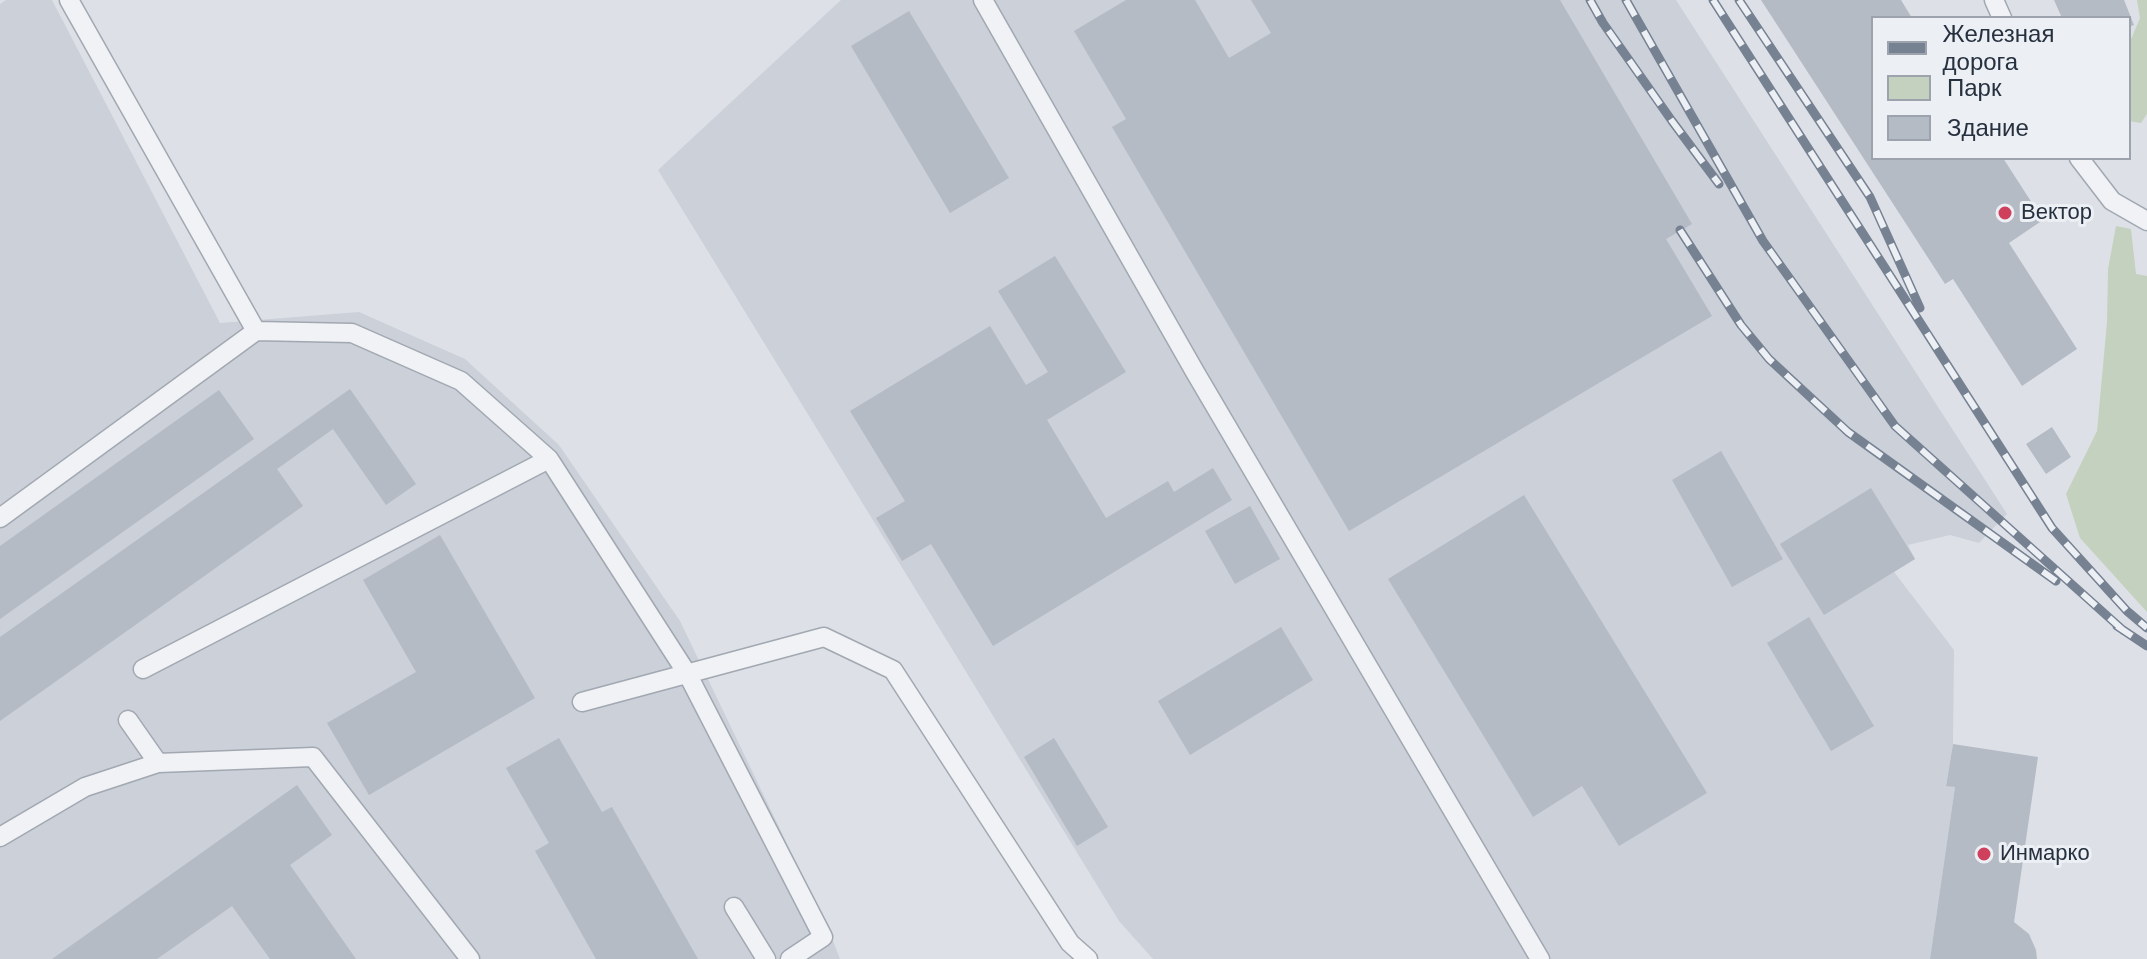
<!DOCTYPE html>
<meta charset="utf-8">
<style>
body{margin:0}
#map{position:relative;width:2147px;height:959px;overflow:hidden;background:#dde1e7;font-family:Arial,sans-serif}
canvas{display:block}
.legend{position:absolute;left:1871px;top:16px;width:260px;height:144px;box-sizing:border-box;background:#ecf0f5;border:2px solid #9da3ac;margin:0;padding:10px 14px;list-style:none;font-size:24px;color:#26303e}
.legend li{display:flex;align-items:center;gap:16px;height:40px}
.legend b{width:40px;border:2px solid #9da3ac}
</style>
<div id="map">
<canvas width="2147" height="959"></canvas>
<ul class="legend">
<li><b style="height:10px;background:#768191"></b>Железная дорога</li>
<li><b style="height:22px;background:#c4d1be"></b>Парк</li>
<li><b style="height:22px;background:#b4bbc4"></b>Здание</li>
</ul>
</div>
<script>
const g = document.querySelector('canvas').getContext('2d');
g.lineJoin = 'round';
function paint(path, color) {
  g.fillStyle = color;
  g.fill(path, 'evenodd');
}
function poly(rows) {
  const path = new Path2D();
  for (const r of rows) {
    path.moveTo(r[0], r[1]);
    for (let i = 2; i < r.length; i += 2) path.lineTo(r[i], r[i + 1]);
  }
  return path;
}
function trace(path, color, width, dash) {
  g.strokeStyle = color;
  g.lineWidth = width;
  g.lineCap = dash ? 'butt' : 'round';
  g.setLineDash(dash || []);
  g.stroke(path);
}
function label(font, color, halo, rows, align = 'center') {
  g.font = font + ' Arial,sans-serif';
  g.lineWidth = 6;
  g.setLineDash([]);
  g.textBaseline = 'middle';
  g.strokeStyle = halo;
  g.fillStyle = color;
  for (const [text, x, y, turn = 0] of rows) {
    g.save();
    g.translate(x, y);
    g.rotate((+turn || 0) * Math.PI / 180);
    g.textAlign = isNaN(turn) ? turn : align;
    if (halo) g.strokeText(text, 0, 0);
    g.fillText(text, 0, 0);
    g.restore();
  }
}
paint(poly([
 [6,0,52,0,220,323,359,312,465,359,559,445,680,621,830,933,840,959,0,959,0,4],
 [841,0,1676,0,2007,514,1979,543,1950,535,1908,545,1915,559,1894,572,1954,650,1953,744,1946,785,1955,787,1930,959,1153,959,1119,921,658,170]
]), '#cbd0d9');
paint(poly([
 [2137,0,2147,0,2147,114,2141,123,2129,121,2129,44,2140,18],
 [2116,226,2131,229,2136,274,2147,276,2147,612,2080,538,2066,494,2097,431,2107,322,2108,269]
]), '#c4d1be');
paint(poly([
 [1126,0,1195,0,1229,58,1271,33,1251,0,1560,0,1692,224,1666,239,1712,316,1349,531,1112,127,1126,119,1074,31],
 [1761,0,1901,0,1912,18,1873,18,1873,158,2003,158,2043,220,2009,243,2077,349,2022,386,1953,279,1945,284],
 [2054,0,2124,0,2134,25,2129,27,2129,18,2062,18],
 [909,11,1009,178,950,213,851,46],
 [1055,256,1126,372,1047,420,1106,518,1168,481,1174,492,1213,468,1232,500,993,646,931,544,902,561,876,518,905,501,850,411,990,326,1026,385,1048,372,998,291],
 [350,389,416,484,386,505,333,429,277,469,303,506,0,721,0,637],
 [219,390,254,439,0,619,0,546],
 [2052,427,2071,457,2046,474,2026,444],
 [1721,451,1783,559,1732,587,1672,480],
 [1871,488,1915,559,1824,615,1780,544],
 [1524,495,1707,793,1619,846,1582,786,1533,817,1388,579],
 [1250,506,1280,559,1235,584,1205,531],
 [440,535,535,698,369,795,327,723,416,672,363,580],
 [1809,617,1874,726,1831,751,1767,643],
 [1281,627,1313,680,1190,755,1158,701],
 [559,738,602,812,612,807,698,959,596,959,535,851,549,843,506,768],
 [1054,738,1108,827,1077,846,1024,757],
 [1953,744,2038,757,2014,922,2029,934,2036,950,2037,959,1930,959,1955,787,1946,786],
 [297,785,332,835,290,865,356,959,270,959,232,906,157,959,52,959]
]), '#b4bbc4');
const service = poly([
 [69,0,256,331,352,333,461,381,549,459,688,675,823,937,790,959],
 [983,0,1195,372,1540,959],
 [1994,0,2002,18],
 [2079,158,2112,201,2147,221],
 [0,518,256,331],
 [143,669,549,459],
 [582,702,824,637,893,670,1070,943,1088,959],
 [128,720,158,763,313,757,470,959],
 [0,837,85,787,158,763],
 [734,907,766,959]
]);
trace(service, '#a2a8b1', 21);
trace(service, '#f0f2f5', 18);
const rail = poly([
 [1590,0,1603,23,1672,121,1719,184],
 [1626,0,1763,241,1895,426,2124,631],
 [1713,0,2052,528,2127,611,2147,628],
 [1739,0,1870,197,1920,308],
 [1680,230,1741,325,1769,359,1848,432,2056,581],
 [2117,626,2147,646]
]);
trace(rail, '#768191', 9);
trace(rail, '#ecf0f5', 6, [18]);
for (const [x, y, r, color] of [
 [2005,213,8,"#ce405b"],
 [1984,854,8,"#ce405b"]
]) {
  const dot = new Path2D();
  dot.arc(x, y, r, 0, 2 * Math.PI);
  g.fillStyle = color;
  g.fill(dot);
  trace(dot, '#ecf0f5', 3);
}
label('22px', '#26303e', '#ecf0f5', [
 ["Вектор",2021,213],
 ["Инмарко",2000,854]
], 'left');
</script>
